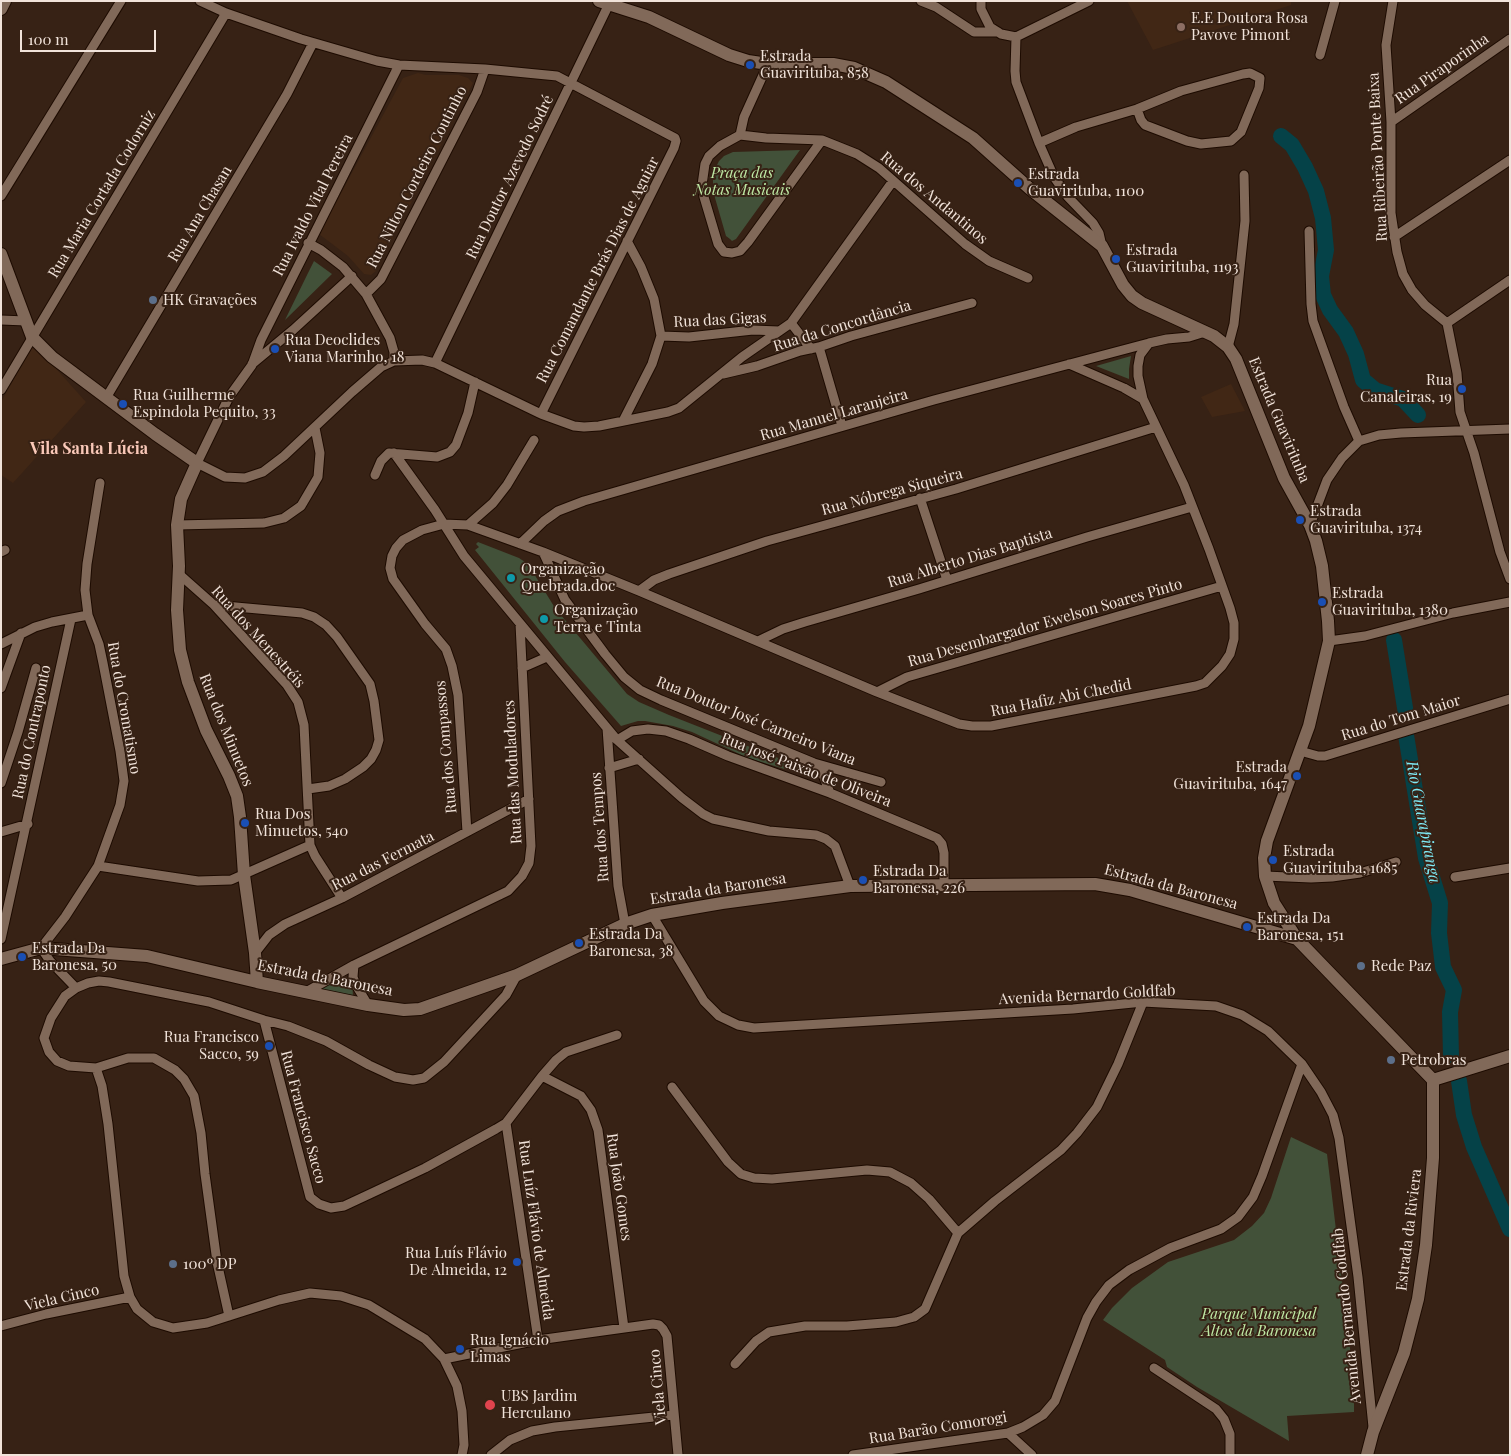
<!DOCTYPE html>
<meta charset="utf-8">
<style>
body{margin:0}
#map{position:relative;width:1511px;height:1456px;overflow:hidden;background:#372215;font-family:"Playfair Display",serif}
canvas{display:block}
.frame{position:absolute;inset:0;border:2px solid #f1e3da;pointer-events:none}
.scale{position:absolute;left:20px;top:30px;width:136px;height:22px;box-sizing:border-box;border:2px solid #f1e3da;border-top:0;padding-left:6px;font-size:15px;line-height:18px;white-space:nowrap;color:#f1e3da;-webkit-text-stroke:4px #372215;paint-order:stroke}
</style>
<div id="map">
<canvas width="1511" height="1456"></canvas>
<div class="frame"></div>
<div class="scale">100 m</div>
</div>
<script>
const g = document.querySelector('canvas').getContext('2d');
g.lineJoin = 'round';
function paint(path, color) {
  g.fillStyle = color;
  g.fill(path, 'evenodd');
}
function poly(rows) {
  const path = new Path2D();
  for (const r of rows) {
    path.moveTo(r[0], r[1]);
    for (let i = 2; i < r.length; i += 2) path.lineTo(r[i], r[i + 1]);
  }
  return path;
}
function trace(path, color, width, dash) {
  g.strokeStyle = color;
  g.lineWidth = width;
  g.lineCap = dash ? 'butt' : 'round';
  g.setLineDash(dash || []);
  g.stroke(path);
}
function label(font, color, halo, rows, align = 'center') {
  g.font = font + ' "Playfair Display",serif';
  g.lineWidth = 4;
  g.setLineDash([]);
  g.textBaseline = 'middle';
  g.strokeStyle = halo;
  g.fillStyle = color;
  for (const [text, x, y, turn = 0] of rows) {
    g.save();
    g.translate(x, y);
    g.rotate((+turn || 0) * Math.PI / 180);
    g.textAlign = isNaN(turn) ? turn : align;
    if (halo) g.strokeText(text, 0, 0);
    g.fillText(text, 0, 0);
    g.restore();
  }
}
paint(poly([
 [1127,1,1291,1,1291,5,1153,50],
 [418,73,426,75,459,75,468,78,473,83,376,271,371,275,364,274,348,256,319,234,403,78],
 [32,347,42,353,86,402,13,483,1,475,1,402],
 [1231,384,1245,411,1212,417,1201,397]
]), '#412715');
paint(poly([
 [800,150,736,239,732,241,730,239,726,236,713,191,713,173,719,161,724,156,733,152],
 [314,261,332,274,285,320,308,273],
 [1131,356,1129,369,1129,379,1096,366],
 [478,542,519,558,528,564,555,608,627,694,639,702,669,715,806,769,814,778,748,758,692,732,673,726,645,721,638,721,621,726,565,662,475,550,479,547,476,544],
 [352,978,353,997,318,988],
 [1291,1137,1327,1154,1354,1382,1354,1412,1287,1416,1289,1441,1197,1387,1167,1367,1165,1360,1103,1320,1112,1308,1132,1288,1168,1262,1234,1240,1252,1226,1264,1213,1271,1198]
]), '#425139');
trace(poly([
 [1281,136,1292,145,1305,167,1316,191,1323,218,1326,250,1321,276,1323,295,1330,310,1346,332,1356,354,1363,380,1375,390,1403,399,1418,415],
 [1394,640,1406,714],
 [1406,735,1426,858,1440,903,1439,933,1443,967,1454,990,1450,1012,1451,1056],
 [1459,1081,1464,1115,1474,1147,1510,1229]
]), '#054248', 16);
const street = poly([
 [200,1,226,13,301,39,377,61,399,65,485,69,557,76,675,138,676,141,674,148,541,414],
 [921,1,936,7,974,32,998,32],
 [981,1,981,9,990,27,1001,34,1016,37],
 [1393,1,1386,45,1391,122,1391,213,1397,252,1403,274,1412,290,1425,305,1447,323],
 [1016,37,1015,71,1016,82,1039,143,1054,177,1068,197,1093,223,1099,233,1102,246],
 [1016,37,1089,1],
 [1320,55,1335,1],
 [399,65,261,340,252,365,229,397,197,463,225,477,245,478,263,472,284,456,352,392,381,367,394,361,422,360,435,363,541,414,574,426,584,427,599,426,668,412,679,408,742,357,791,323,893,181],
 [1391,122,1510,39],
 [740,135,744,117,768,64],
 [822,140,748,242,740,251,732,253,724,252,718,244,704,197,702,185,705,164,709,156,720,146,740,135,766,138,822,140,857,154,879,168,965,244,989,261,1028,278],
 [1039,143,1076,127,1137,109,1181,91,1243,74,1250,73,1260,78,1259,88,1241,132,1231,141,1201,144,1187,141,1145,125,1141,120,1137,109],
 [1,196,121,1],
 [1309,231,1311,304,1313,321,1344,407,1359,441],
 [1394,237,1510,160],
 [308,243,321,250,343,267,366,294,390,338,394,352,394,361],
 [366,294,381,279,477,92,485,69],
 [1,320,26,321],
 [791,323,811,349],
 [1447,323,1457,373,1460,412,1474,453,1500,552,1510,579],
 [1447,323,1510,280],
 [661,336,689,337,753,330,779,331],
 [819,347,842,426],
 [1228,347,1234,324,1245,221,1244,175],
 [435,363,609,4],
 [252,364,293,330,352,276],
 [1069,364,1124,388,1143,399],
 [723,374,757,366,800,351,819,347,851,336,972,303],
 [1,390,226,13],
 [106,398,287,94,313,43],
 [623,421,652,364,661,336,654,299,641,267,627,241],
 [394,453,435,510,464,556,617,740,682,798,703,814,713,819,769,831,816,835,826,839,835,846,850,886],
 [375,475,381,461,389,453,437,457,450,452,456,445,468,413,475,382],
 [100,483,87,564,85,590,88,615,99,644,103,663,120,751,124,781,120,805,98,866,65,917,41,948,50,961,76,988,88,983,99,981,109,982,209,1002,264,1020,288,1026,326,1041,369,1065,395,1077,413,1080,424,1078,444,1062,506,995,517,975],
 [920,498,947,580],
 [177,525,264,523,284,518,301,506,318,477,320,453,315,428],
 [468,525,493,503,507,485,534,440],
 [1310,525,1327,480,1342,458,1359,441,1379,435,1401,433,1510,429],
 [520,544,544,521,558,511,584,501,934,400,1149,343,1167,339,1189,337,1205,332],
 [1,552,5,550],
 [543,552,565,600,605,654,624,677,640,690,661,700,814,763,881,782],
 [179,574,214,605,287,685,298,702,304,725,310,845,315,856,342,898],
 [639,591,654,580,669,574,767,541,956,489,1156,427],
 [214,605,302,613,314,617,326,625,337,637,370,684,374,701,379,740,376,750,371,759,363,767,345,779,329,786,308,789],
 [758,641,783,629,805,622,919,589,1087,537,1192,507],
 [1329,641,1365,636,1453,613,1510,602],
 [1,644,35,627,52,622,88,615],
 [522,668,547,657],
 [1,688,21,633],
 [877,692,907,677,1222,586],
 [607,728,618,886,625,924],
 [617,740,632,731,648,729,666,731,689,739,728,756,830,793,921,831,937,838,942,844,944,853,944,885],
 [1300,751,1318,756,1325,756,1510,699],
 [814,763,822,772,830,793],
 [609,768,639,759],
 [1,783,18,732,36,668],
 [1,832,28,824],
 [467,832,458,695,452,666,446,649,425,624,393,579,390,568,392,556,396,548,403,540,422,530,444,524,468,525,543,552,639,591,877,692,959,724,972,726,991,726,1196,686,1205,683,1222,666,1230,654,1234,639,1234,623,1230,608,1209,549,1184,485,1143,399,1138,376,1138,366,1140,355,1149,343],
 [98,866,198,881,231,880,310,845],
 [1265,876,1311,878,1332,877,1360,873,1396,862],
 [1455,877,1510,868],
 [652,915,704,1001,719,1016,738,1025,754,1028,1073,1009,1143,1002,1216,1006,1242,1015,1268,1031,1302,1064,1321,1092,1333,1115,1339,1138,1358,1277,1373,1427],
 [1,939,71,619],
 [255,953,269,935,285,924,342,898,529,799],
 [76,988,65,996,51,1018,44,1038,49,1052,57,1061,69,1066,96,1068,102,1086,108,1124,124,1276,130,1297,137,1309,153,1322,173,1328,207,1323,279,1300,310,1293,341,1296,369,1305,425,1339,444,1359,457,1386,462,1411,464,1445,462,1455],
 [306,992,354,965],
 [368,1005,356,985,353,977,354,965,508,891,522,876,529,863,531,846,520,624],
 [264,1020,310,1197,319,1204,331,1208,344,1206,374,1192,425,1168,496,1129,506,1123,542,1076,556,1060,566,1052,617,1035],
 [96,1068,128,1058,154,1058,175,1070,184,1079,194,1096,201,1133,205,1174,217,1262,229,1316],
 [542,1076,581,1096,591,1110,598,1130,624,1328],
 [672,1087,728,1162,741,1174,754,1178,772,1179,867,1170,890,1172,911,1183,929,1199,958,1233],
 [506,1123,538,1340],
 [1,1326,46,1314,130,1297],
 [444,1359,538,1340,653,1324,659,1325,663,1329,667,1336,678,1455],
 [735,1364,756,1341,769,1332,805,1326,847,1326,896,1322,914,1317,925,1309,958,1233,995,1201,1061,1150,1077,1133,1097,1107,1118,1064,1143,1002],
 [1154,1368,1216,1409,1224,1419,1230,1434,1230,1455],
 [1008,1433,1032,1455],
 [491,1455,510,1440,532,1431,555,1427,674,1415],
 [853,1455,1008,1433,1023,1427,1043,1415,1055,1401,1087,1318,1096,1302,1109,1285,1129,1270,1170,1248,1221,1229,1238,1217,1253,1197,1262,1176,1302,1064]
]);
const secondary = poly([
 [599,1,649,17,729,55,748,61,768,64,833,64,854,68,886,82,973,138,1029,188,1102,246,1123,285,1132,296,1142,303,1214,336,1228,347,1236,359,1284,478,1310,525,1316,541,1322,566,1328,621,1329,641,1309,726,1267,841,1264,858,1265,876,1274,903,1297,939,1433,1080],
 [1,9,5,1],
 [1,254,32,337,52,357,155,434,197,463,181,499,177,525,179,566,177,610,180,650,188,682,206,730,229,776,237,796,240,817,244,875,255,953,257,982],
 [1,959,41,948,147,956,257,982,368,1005,404,1010,420,1009,517,975,625,924,652,915,722,903,850,886,1095,884,1130,890,1297,939],
 [1433,1080,1510,1056],
 [1367,1455,1373,1432,1404,1353,1418,1299,1426,1245,1433,1158,1433,1080]
]);
trace(street, '#1d0b01', 11);
trace(secondary, '#1d0b01', 14);
trace(street, '#816959', 9);
trace(secondary, '#816959', 12);
for (const [x, y, r, color] of [
 [1181,27,5,"#8d6e63"],
 [750,65,5,"#1a4fb4"],
 [1018,183,5,"#1a4fb4"],
 [1116,259,5,"#1a4fb4"],
 [153,300,5,"#5c6f8a"],
 [275,349,5,"#1a4fb4"],
 [1462,389,5,"#1a4fb4"],
 [123,404,5,"#1a4fb4"],
 [1300,520,5,"#1a4fb4"],
 [511,578,5,"#0f9aa8"],
 [1322,602,5,"#1a4fb4"],
 [544,619,5,"#0f9aa8"],
 [1297,776,5,"#1a4fb4"],
 [245,823,5,"#1a4fb4"],
 [1273,860,5,"#1a4fb4"],
 [863,880,5,"#1a4fb4"],
 [1247,927,5,"#1a4fb4"],
 [579,943,5,"#1a4fb4"],
 [22,957,5,"#1a4fb4"],
 [1361,966,5,"#5c6f8a"],
 [269,1046,5,"#1a4fb4"],
 [1391,1060,5,"#5c6f8a"],
 [517,1262,5,"#1a4fb4"],
 [173,1264,5,"#5c6f8a"],
 [460,1349,5,"#1a4fb4"],
 [490,1405,6,"#e0444e"]
]) {
  const dot = new Path2D();
  dot.arc(x, y, r, 0, 2 * Math.PI);
  g.fillStyle = color;
  g.fill(dot);
  trace(dot, '#372215', 2);
}
label('15px', '#f1e3da', '#372215', [
 ["E.E Doutora Rosa",1191,18],
 ["Pavove Pimont",1191,35],
 ["Estrada",760,56],
 ["Guavirituba, 858",760,73],
 ["Estrada",1028,174],
 ["Guavirituba, 1100",1028,191],
 ["Estrada",1126,250],
 ["Guavirituba, 1193",1126,267],
 ["HK Gravações",163,300],
 ["Rua Deoclides",285,340],
 ["Viana Marinho, 18",285,357],
 ["Rua",1452,380,"right"],
 ["Canaleiras, 19",1452,397,"right"],
 ["Rua Guilherme",133,395],
 ["Espindola Pequito, 33",133,412],
 ["Estrada",1310,511],
 ["Guavirituba, 1374",1310,528],
 ["Organização",521,569],
 ["Quebrada.doc",521,586],
 ["Estrada",1332,593],
 ["Guavirituba, 1380",1332,610],
 ["Organização",554,610],
 ["Terra e Tinta",554,627],
 ["Estrada",1287,767,"right"],
 ["Guavirituba, 1647",1287,784,"right"],
 ["Rua Dos",255,814],
 ["Minuetos, 540",255,831],
 ["Estrada",1283,851],
 ["Guavirituba, 1685",1283,868],
 ["Estrada Da",873,871],
 ["Baronesa, 226",873,888],
 ["Estrada Da",1257,918],
 ["Baronesa, 151",1257,935],
 ["Estrada Da",589,934],
 ["Baronesa, 38",589,951],
 ["Estrada Da",32,948],
 ["Baronesa, 50",32,965],
 ["Rede Paz",1371,966],
 ["Rua Francisco",259,1037,"right"],
 ["Sacco, 59",259,1054,"right"],
 ["Petrobras",1401,1060],
 ["Rua Luís Flávio",507,1253,"right"],
 ["De Almeida, 12",507,1270,"right"],
 ["100º DP",183,1264],
 ["Rua Ignácio",470,1340],
 ["Limas",470,1357],
 ["UBS Jardim",501,1396],
 ["Herculano",501,1413]
], 'left');
label('15px', '#f1e3da', '#372215', [
 ["Rua Piraporinha",1442,69,-35],
 ["Rua Ribeirão Ponte Baixa",1378,157,-93],
 ["Rua Nilton Cordeiro Coutinho",417,177,-63],
 ["Rua Doutor Azevedo Sodré",510,177,-64],
 ["Rua Maria Cortada Codorniz",102,194,-59],
 ["Rua dos Andantinos",934,198,40],
 ["Rua Ivaldo Vital Pereira",313,205,-63],
 ["Rua Ana Chasan",200,214,-59],
 ["Rua Comandante Brás Dias de Aguiar",598,270,-63],
 ["Rua das Gigas",720,320,-3],
 ["Rua da Concordância",842,326,-17],
 ["Rua Manuel Laranjeira",834,415,-16],
 ["Estrada Guavirituba",1279,420,67],
 ["Rua Nóbrega Siqueira",892,492,-15],
 ["Rua Alberto Dias Baptista",970,558,-17],
 ["Rua Desembargador Ewelson Soares Pinto",1045,623,-16],
 ["Rua dos Menestréis",258,637,48],
 ["Rua Hafiz Abi Chedid",1061,698,-11],
 ["Rua do Cromatismo",124,708,80],
 ["Rua do Tom Maior",1401,718,-17],
 ["Rua Doutor José Carneiro Viana",756,721,22],
 ["Rua dos Minuetos",226,730,68],
 ["Rua do Contraponto",32,732,-78],
 ["Rua dos Compassos",446,747,-95],
 ["Rua José Paixão de Oliveira",806,770,21],
 ["Rua das Moduladores",513,772,-93],
 ["Rua dos Tempos",600,827,-94],
 ["Rua das Fermata",383,861,-27],
 ["Estrada da Baronesa",1171,887,15],
 ["Estrada da Baronesa",718,889,-9],
 ["Estrada da Baronesa",325,978,11],
 ["Avenida Bernardo Goldfab",1087,995,-3],
 ["Rua Francisco Sacco",303,1117,75],
 ["Rua João Gomes",619,1187,82],
 ["Rua Luíz Flávio de Almeida",536,1230,82],
 ["Estrada da Riviera",1409,1230,-83],
 ["Viela Cinco",62,1298,-13],
 ["Avenida Bernardo Goldfab",1347,1316,-96],
 ["Viela Cinco",658,1387,-95],
 ["Rua Barão Comorogi",938,1428,-9]
]);
label('italic 15px', '#bfeaa5', '#372215', [
 ["Praça das",742,173],
 ["Notas Musicais",742,190],
 ["Parque Municipal",1259,1314],
 ["Altos da Baronesa",1259,1331]
]);
label('bold 16px', '#f9c8b8', '#372215', [
 ["Vila Santa Lúcia",89,449]
]);
label('italic 16px', '#7eebf7', '#372215', [
 ["Rio Guarapiranga",1423,822,79]
]);
</script>
